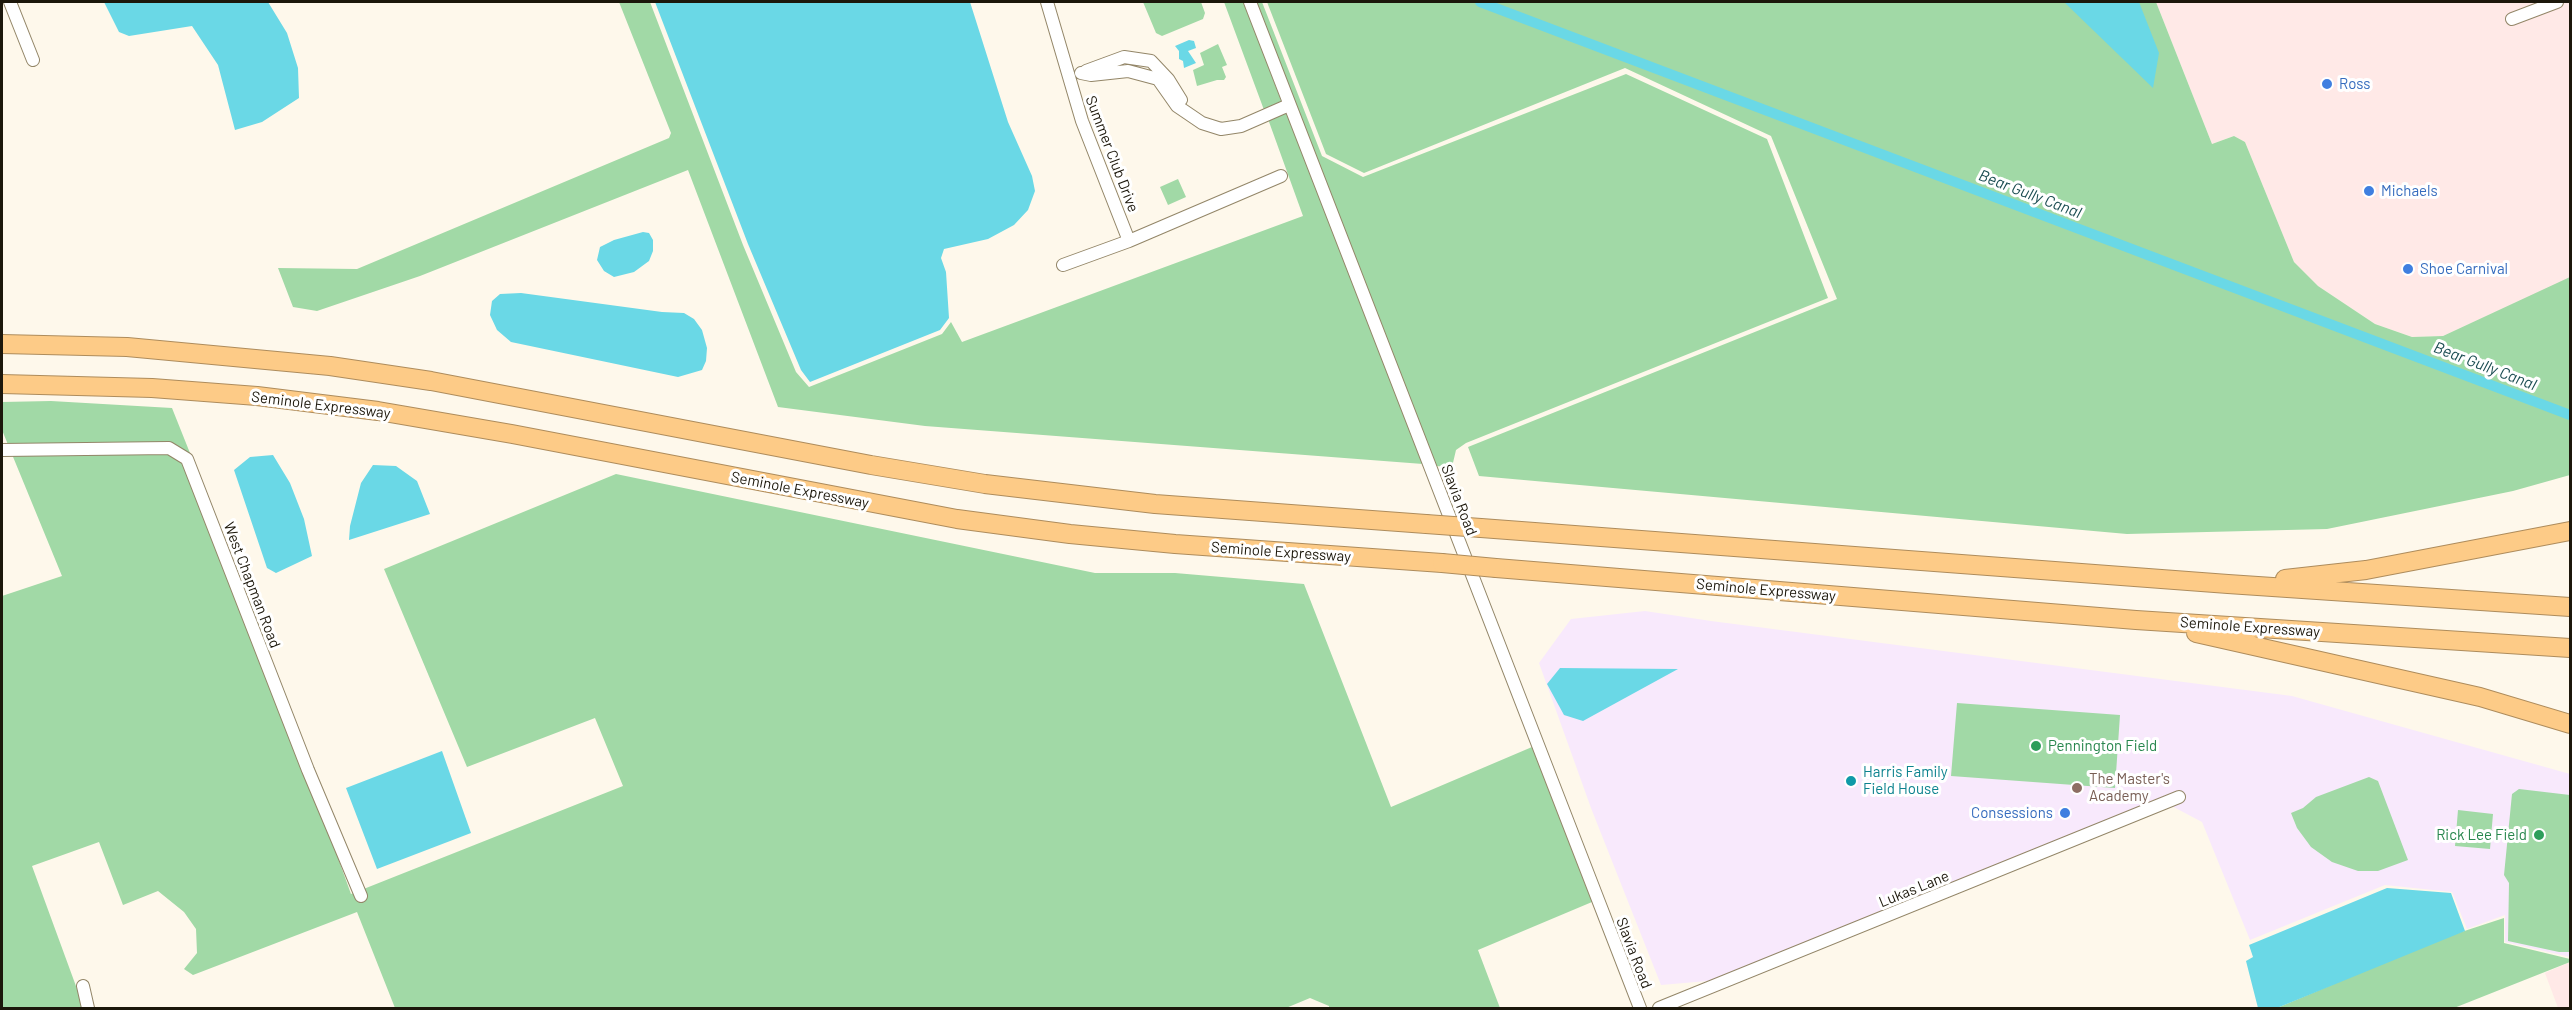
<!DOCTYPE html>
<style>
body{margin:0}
#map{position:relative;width:2572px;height:1010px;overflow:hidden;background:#fef8eb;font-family:Barlow,sans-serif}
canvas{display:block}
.frame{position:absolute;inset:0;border:3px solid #1c170b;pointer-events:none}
</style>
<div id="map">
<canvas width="2572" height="1010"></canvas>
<div class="frame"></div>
</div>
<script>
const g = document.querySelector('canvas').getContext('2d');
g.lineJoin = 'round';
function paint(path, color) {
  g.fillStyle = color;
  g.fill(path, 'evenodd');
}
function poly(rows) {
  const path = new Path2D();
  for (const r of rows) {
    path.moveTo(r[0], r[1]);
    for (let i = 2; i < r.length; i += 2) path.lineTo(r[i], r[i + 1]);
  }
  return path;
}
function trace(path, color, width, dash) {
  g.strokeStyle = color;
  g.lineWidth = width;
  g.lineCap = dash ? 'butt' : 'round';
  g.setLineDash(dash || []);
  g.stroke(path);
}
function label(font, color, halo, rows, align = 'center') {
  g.font = font + ' Barlow,sans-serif';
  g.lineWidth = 6;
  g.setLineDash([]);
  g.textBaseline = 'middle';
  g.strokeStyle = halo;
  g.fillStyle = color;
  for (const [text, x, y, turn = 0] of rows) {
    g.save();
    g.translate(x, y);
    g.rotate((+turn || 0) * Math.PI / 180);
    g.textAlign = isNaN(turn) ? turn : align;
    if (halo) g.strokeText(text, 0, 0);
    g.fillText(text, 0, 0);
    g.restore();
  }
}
paint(poly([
 [2156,2,2570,2,2570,278,2443,336,2412,337,2375,324,2318,286,2294,262,2245,142,2234,136,2212,144],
 [2570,962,2570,1008,2558,1008,2545,973]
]), '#ffe9e7');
paint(poly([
 [1645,611,1711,621,2292,696,2570,774,2570,957,2505,942,2505,915,2467,929,2452,892,2385,885,2250,940,2202,822,2166,803,1731,979,1661,985,1591,808,1539,663,1571,619]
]), '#f8e9fc');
paint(poly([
 [619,2,650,2,743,245,796,372,809,387,942,334,951,322,962,342,1303,216,1268,119,1286,112,1423,464,925,426,778,407,688,170,420,276,317,311,293,307,278,268,357,269,669,138,671,133],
 [1143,2,1201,2,1205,13,1203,19,1162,36,1156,33],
 [1224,2,1244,2,1282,103,1264,110],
 [1256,2,1262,2,1322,156,1363,177,1626,74,1767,139,1828,298,1466,443,1456,450,1452,467,1435,466],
 [1267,2,2156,2,2212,144,2234,136,2245,142,2294,262,2318,286,2375,324,2412,337,2443,336,2570,277,2570,475,2513,491,2327,529,2127,534,1479,476,1468,447,1837,299,1771,136,1625,68,1364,173,1326,154],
 [1218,44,1227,65,1222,67,1226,77,1224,80,1217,80,1197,86,1193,70,1204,65,1200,53],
 [1178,179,1186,197,1168,205,1160,187],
 [51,401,172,408,263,636,253,640,325,822,351,894,623,786,595,718,467,767,384,569,616,474,1095,573,1175,573,1304,584,1391,807,1532,747,1592,902,1478,950,1500,1008,1329,1008,1329,1006,1310,998,1286,1008,395,1008,357,912,193,975,184,969,197,953,196,929,184,912,158,891,123,905,99,842,32,866,84,1008,2,1008,2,596,62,576,2,430,2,402],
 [1957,703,2120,715,2115,788,1951,776],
 [2369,777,2378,781,2408,860,2378,871,2358,871,2332,862,2311,847,2297,828,2291,813,2303,808,2316,797],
 [2519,789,2570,795,2569,952,2559,952,2508,941,2509,883,2504,875,2512,794],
 [2458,810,2493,814,2490,849,2455,846],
 [2504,918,2504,943,2570,959,2570,962,2454,1008,2277,1008,2443,938]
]), '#a1d9a6');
paint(poly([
 [104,2,268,2,287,33,298,68,299,98,262,122,235,130,218,65,192,26,129,36,119,32],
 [655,2,970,2,1008,122,1032,176,1035,191,1028,210,1014,225,988,239,944,249,941,258,946,272,949,318,940,330,810,382,801,370,748,244],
 [2064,2,2139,2,2159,53,2153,88],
 [1189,40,1194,41,1196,48,1188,51,1196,63,1184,68,1183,61,1179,59,1179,51,1175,46],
 [643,232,649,233,653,240,653,251,649,261,634,272,614,277,604,271,597,260,600,247,614,240],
 [521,293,662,312,684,313,694,319,702,330,707,348,706,361,702,370,678,377,511,342,497,330,490,315,492,301,500,294],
 [273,455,290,483,304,519,312,556,276,573,267,568,234,470,250,457],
 [373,465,396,466,417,481,430,514,349,540,350,526,361,483],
 [1560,668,1678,669,1583,721,1564,715,1547,684],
 [442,751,471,833,377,869,346,788],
 [2387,888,2451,893,2465,931,2277,1008,2258,1008,2246,961,2253,957,2249,945]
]), '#6ad8e6');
trace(poly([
 [1480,2,2570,415]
]), '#6ad8e6', 10);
const minor = poly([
 [10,2,33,60],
 [1047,2,1082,121,1129,241],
 [1250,2,1640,1008],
 [2512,19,2557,2],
 [1086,71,1124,57,1151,61,1168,79,1181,100],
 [1081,73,1091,75,1128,71,1158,79,1177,106,1202,123,1221,129,1241,126,1289,105],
 [1063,265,1129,241,1281,176],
 [2,450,169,448,187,459,308,770,361,896],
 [83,986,88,1008],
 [1659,1008,2179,797]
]);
const highway = poly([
 [2,344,127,347,330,366,431,381,871,465,985,484,1155,504,1426,524],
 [2,384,152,388,257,396,378,411,512,434,957,519,1070,534,1175,544,1442,563],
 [1481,528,2228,584,2570,607],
 [1496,568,2136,620,2570,648],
 [2285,579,2366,570,2570,531],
 [2196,633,2480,697,2570,724]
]);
trace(minor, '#938668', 14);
trace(highway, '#ae8c5c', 20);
trace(minor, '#fff', 12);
trace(highway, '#fdcb87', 18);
const highwayBridge = poly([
 [1426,524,1481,528],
 [1442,563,1496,568]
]);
trace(highwayBridge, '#ae8c5c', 20, []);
trace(highwayBridge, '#fdcb87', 18);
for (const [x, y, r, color] of [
 [2327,84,6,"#3f7fe0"],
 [2369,191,6,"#3f7fe0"],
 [2408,269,6,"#3f7fe0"],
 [2036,746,6,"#2e9e5b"],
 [1851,781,6,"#0f9aa8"],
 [2077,788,6,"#8d6e63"],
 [2065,813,6,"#3f7fe0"],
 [2539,835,6,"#2e9e5b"]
]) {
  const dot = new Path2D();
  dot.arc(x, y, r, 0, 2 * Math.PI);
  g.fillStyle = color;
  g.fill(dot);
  trace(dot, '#fff', 2);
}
label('15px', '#366cbe', '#fff', [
 ["Ross",2339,84],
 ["Michaels",2381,191],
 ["Shoe Carnival",2420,269],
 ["Consessions",2053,813,"right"]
], 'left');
label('15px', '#1c170b', '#fff', [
 ["Summer Club Drive",1112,154,69],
 ["Seminole Expressway",321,405,7],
 ["Seminole Expressway",800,490,11],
 ["Slavia Road",1459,500,69],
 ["Seminole Expressway",1281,552,4],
 ["West Chapman Road",252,585,69],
 ["Seminole Expressway",1766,590,5],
 ["Seminole Expressway",2250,627,4],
 ["Lukas Lane",1914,889,-22],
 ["Slavia Road",1634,953,69]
]);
label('15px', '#27864d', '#fff', [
 ["Pennington Field",2048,746],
 ["Rick Lee Field",2527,835,"right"]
], 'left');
label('15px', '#0d838f', '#fff', [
 ["Harris Family",1863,772],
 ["Field House",1863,789]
], 'left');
label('15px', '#785e54', '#fff', [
 ["The Master's",2089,779],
 ["Academy",2089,796]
], 'left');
label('italic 16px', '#1a4c51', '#fff', [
 ["Bear Gully Canal",2030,194,21],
 ["Bear Gully Canal",2485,366,21]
]);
</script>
